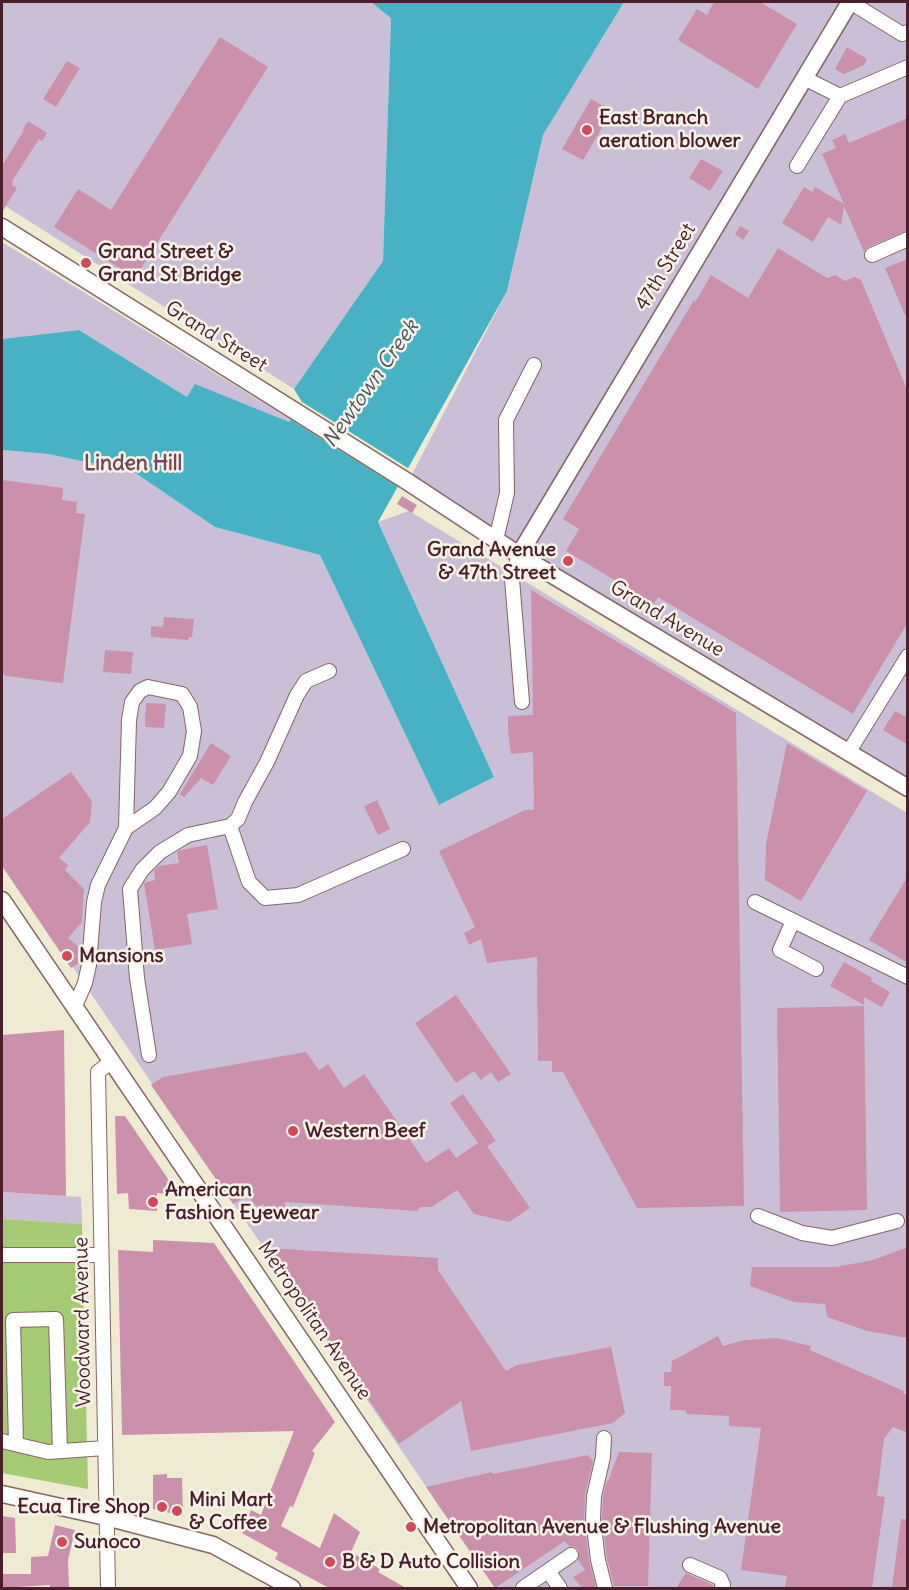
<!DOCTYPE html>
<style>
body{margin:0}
#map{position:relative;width:909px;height:1590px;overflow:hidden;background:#efead2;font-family:Delius,sans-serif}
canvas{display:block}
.frame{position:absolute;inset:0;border:3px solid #4a1f2b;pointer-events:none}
</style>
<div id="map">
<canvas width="909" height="1590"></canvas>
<div class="frame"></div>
</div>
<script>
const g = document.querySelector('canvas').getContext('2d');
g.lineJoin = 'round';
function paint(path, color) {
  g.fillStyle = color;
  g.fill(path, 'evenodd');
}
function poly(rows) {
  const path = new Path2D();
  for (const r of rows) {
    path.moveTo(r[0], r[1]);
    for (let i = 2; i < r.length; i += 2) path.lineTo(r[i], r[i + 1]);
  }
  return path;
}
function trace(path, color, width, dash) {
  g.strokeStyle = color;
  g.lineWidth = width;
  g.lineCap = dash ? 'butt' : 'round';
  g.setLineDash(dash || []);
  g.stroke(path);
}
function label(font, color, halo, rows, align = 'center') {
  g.font = font + ' Delius,sans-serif';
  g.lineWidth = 5;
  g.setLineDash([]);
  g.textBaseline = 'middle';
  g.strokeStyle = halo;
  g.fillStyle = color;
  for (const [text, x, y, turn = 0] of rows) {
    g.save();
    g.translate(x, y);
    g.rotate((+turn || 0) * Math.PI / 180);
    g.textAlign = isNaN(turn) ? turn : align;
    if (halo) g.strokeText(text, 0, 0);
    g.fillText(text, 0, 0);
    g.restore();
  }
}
paint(poly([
 [2,2,371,2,391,17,383,261,294,389,2,204],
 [624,2,907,2,907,788,408,482,507,291,543,135],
 [2,242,291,420,289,422,187,397,79,330,2,339],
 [2,450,48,454,134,472,215,527,320,555,439,805,494,777,378,522,409,511,907,813,907,1588,495,1588,2,863],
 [2,1192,81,1197,82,1224,2,1219]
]), '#cabfd6');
paint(poly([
 [2,1219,82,1224,88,1489,2,1473]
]), '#a5ca74');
paint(poly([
 [371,2,624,2,543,135,507,291,378,522,494,777,439,805,320,555,215,527,134,472,48,454,2,450,2,339,79,330,187,397,195,384,289,422,302,402,294,389,383,261,391,18]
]), '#46b2c4');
paint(poly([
 [302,402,411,470,400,488,291,420]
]), '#efead2');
paint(poly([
 [714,2,760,2,797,24,758,89,678,40,697,9,707,15],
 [220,37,268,67,135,278,54,227,78,189,111,210],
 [847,47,867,59,864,65,844,74,835,69],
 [67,61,80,68,56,107,43,99],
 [591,99,612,111,583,160,562,149],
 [908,118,908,230,868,247,864,252,844,206,841,225,828,217,813,242,782,223,804,187,812,192,815,187,844,204,822,154,836,148,832,140,845,134,849,143],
 [28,121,47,133,42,141,39,139,12,181,13,183,12,185,17,188,2,212,2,166,24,130,23,129],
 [701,159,723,171,710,191,689,178],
 [740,226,749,231,743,240,735,234],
 [778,248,827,278,835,275,845,281,855,277,861,280,908,392,908,622,853,714,658,597,654,604,566,551,579,529,563,519,694,300,696,301,711,275,748,298],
 [908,259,908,322,885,268],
 [2,480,63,488,62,500,77,502,76,513,85,514,63,683,6,676,2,673],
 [402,496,417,505,412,513,397,504],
 [531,590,736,713,744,1206,637,1208,563,1072,552,1072,552,1061,538,1061,537,957,487,963,481,939,469,945,464,933,475,927,439,851,525,810,534,810,533,752,511,754,508,731,508,716,533,715],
 [164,617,194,619,192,637,189,637,188,640,151,637,151,626,163,627],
 [105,650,133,652,131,674,103,672],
 [146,703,166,704,164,728,145,727],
 [895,711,908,718,908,745,883,730],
 [211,743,231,756,213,785,201,778,184,797,180,794],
 [787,743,867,791,801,901,765,880,766,844],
 [71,772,92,801,90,822,59,858,68,865,65,870,84,889,82,922,68,938,80,948,79,963,71,968,2,866,2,819],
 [377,800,390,829,378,835,364,806],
 [207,845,218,909,187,914,192,944,155,950,144,883,155,880,154,871,159,866,179,863,177,852,181,850],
 [908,876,908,963,869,940],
 [844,962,872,978,871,981,890,992,882,1007,864,997,864,1005,830,986],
 [456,995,511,1074,498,1082,491,1072,481,1080,474,1071,456,1083,415,1023],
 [864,1006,867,1210,780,1212,777,1008],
 [64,1030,66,1196,2,1192,2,1035],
 [306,1052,319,1070,328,1064,344,1088,364,1074,426,1163,449,1148,456,1158,478,1143,450,1103,463,1094,496,1141,487,1146,530,1208,509,1222,474,1214,457,1190,432,1207,421,1207,417,1211,285,1202,284,1216,273,1205,267,1209,263,1204,258,1208,247,1195,233,1204,151,1085,163,1077],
 [115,1116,125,1116,179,1195,157,1193,157,1211,129,1209,128,1193,117,1194],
 [153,1240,214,1243,335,1422,312,1451,315,1453,293,1507,290,1506,281,1526,320,1548,334,1513,360,1532,351,1552,380,1569,378,1572,406,1588,329,1588,275,1559,278,1553,242,1533,251,1510,261,1515,294,1431,122,1435,118,1250,153,1252],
 [908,1247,908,1338,867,1331,827,1317,825,1304,794,1302,750,1286,752,1267,836,1267,873,1260],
 [265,1248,438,1258,438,1270,506,1371,517,1365,611,1347,625,1413,613,1423,471,1451,461,1401,399,1444],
 [718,1336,723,1346,745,1340,778,1338,811,1346,810,1350,904,1391,903,1393,908,1396,908,1433,893,1427,884,1439,877,1496,885,1497,872,1588,785,1588,787,1576,741,1570,761,1428,729,1426,729,1416,686,1414,686,1411,681,1410,670,1410,671,1386,664,1386,664,1372,671,1372,672,1361],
 [619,1452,652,1453,648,1586,614,1586,607,1558,602,1519,603,1497,607,1480,608,1481],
 [588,1455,593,1461,585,1494,584,1520,589,1561,596,1588,582,1588,573,1577,585,1570,578,1560,579,1550,574,1547,569,1546,565,1541,495,1588,426,1487,492,1472,493,1474],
 [167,1474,167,1478,182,1478,183,1516,153,1509,153,1475],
 [2,1516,15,1518,16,1553,2,1553],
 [901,1519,908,1520,908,1588,892,1588],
 [55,1525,75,1530,68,1560,69,1588,50,1588,50,1585,2,1588,2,1574,31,1574,31,1557,48,1556],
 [686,1573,713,1585,713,1588,676,1588]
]), '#cb91ac');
const minor = poly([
 [850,2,902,34,908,32],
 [804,78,840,96,908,67],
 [797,166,840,96],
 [872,255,908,239],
 [496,540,507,493,506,420,534,365],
 [519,555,512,579,522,702],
 [848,753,908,656],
 [230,826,249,882,265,898,298,895,403,849],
 [755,902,908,977],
 [793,921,780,950,816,969],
 [75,1006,85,983,89,965,94,902,98,885,126,828,129,720,132,702,140,691,148,687,182,694,190,707,194,731,190,756,169,792,155,808,126,828],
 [149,1055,137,978,130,889,142,870,160,852,188,835,230,826,238,819,245,802,267,762,297,695,306,681,329,671],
 [758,1216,802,1233,832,1238,897,1221],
 [5,1255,101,1255],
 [604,1438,603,1457,594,1496,593,1519,598,1560,605,1588],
 [2,1441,48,1452,105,1448],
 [16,1444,13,1320,56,1319,60,1451],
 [690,1565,720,1578,723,1585,722,1588],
 [548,1571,560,1588],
 [108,1588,98,1072,112,1061],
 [523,1588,571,1555]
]);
const major = poly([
 [2,227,408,482,519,555,908,788],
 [519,555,850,2],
 [2,900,469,1588],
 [2,1494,106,1517,213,1545,292,1588]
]);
trace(minor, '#846665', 16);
trace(major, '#846665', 19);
trace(minor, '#fff', 14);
trace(major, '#fff', 16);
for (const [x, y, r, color] of [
 [587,130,6,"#d1495b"],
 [86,263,6,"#d1495b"],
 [568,561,6,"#d1495b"],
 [67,956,6,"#d1495b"],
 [293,1131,6,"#d1495b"],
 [153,1202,6,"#d1495b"],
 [162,1507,6,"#d1495b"],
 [177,1511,6,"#d1495b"],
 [411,1527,6,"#d1495b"],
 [62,1542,6,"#d1495b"],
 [330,1562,6,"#d1495b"]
]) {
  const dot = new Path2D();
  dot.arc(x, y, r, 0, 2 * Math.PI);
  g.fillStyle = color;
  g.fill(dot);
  trace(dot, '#f7f3e8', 2);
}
label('bold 20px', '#4a1f2b', '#f7f3e8', [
 ["East Branch",599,118],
 ["aeration blower",599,141],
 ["Grand Street &",98,252],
 ["Grand St Bridge",98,275],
 ["Grand Avenue",556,550,"right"],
 ["& 47th Street",556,573,"right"],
 ["Mansions",79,956],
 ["Western Beef",305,1131],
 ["American",165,1190],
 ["Fashion Eyewear",165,1213],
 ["Mini Mart",189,1500],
 ["& Coffee",189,1523],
 ["Ecua Tire Shop",150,1507,"right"],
 ["Metropolitan Avenue & Flushing Avenue",423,1527],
 ["Sunoco",74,1542],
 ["B & D Auto Collision",342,1562]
], 'left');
label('20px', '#4a1f2b', '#f7f3e8', [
 ["47th Street",666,267,-59],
 ["Grand Street",216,337,32],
 ["Grand Avenue",667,619,31],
 ["Metropolitan Avenue",314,1321,56],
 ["Woodward Avenue",83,1322,-91]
]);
label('italic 21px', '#495261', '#f7f3e8', [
 ["Newtown Creek",371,384,-55]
]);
label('bold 21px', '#774758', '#f7f3e8', [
 ["Linden Hill",133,464]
]);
</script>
